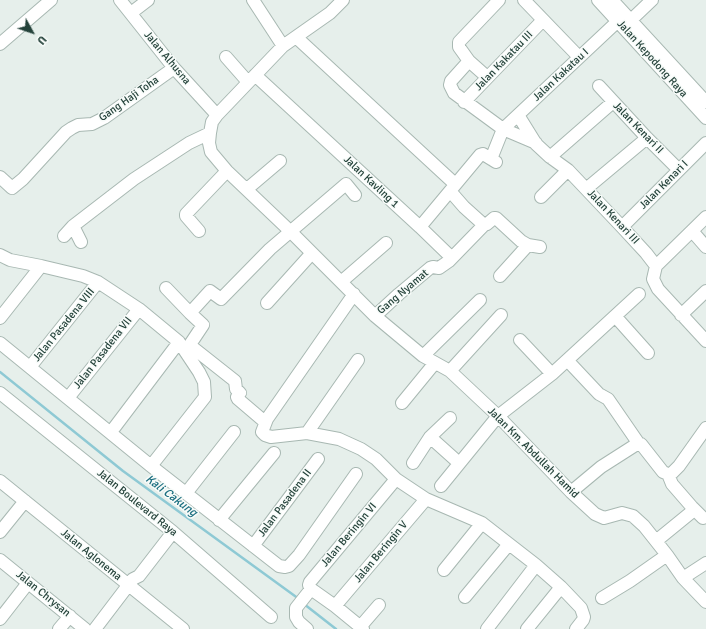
<!DOCTYPE html>
<style>
body{margin:0}
#map{position:relative;width:706px;height:629px;overflow:hidden;background:#e6efeb;font-family:Signika,sans-serif}
canvas{display:block}
.north{position:absolute;left:12px;top:12px;width:40px;height:40px;-webkit-text-stroke:3px #f7fbf9;paint-order:stroke;rotate:130deg;font-size:11px;font-weight:700;line-height:16px;text-align:center;color:#24423a}
.north::after{content:'';display:block;margin:auto;width:14px;height:18px;background:#24423a;clip-path:polygon(50% 0,100% 100%,50% 72%,0 100%)}
</style>
<div id="map">
<canvas width="706" height="629"></canvas>
<div class="north">U</div>
</div>
<script>
const g = document.querySelector('canvas').getContext('2d');
g.lineJoin = 'round';
function poly(rows) {
  const path = new Path2D();
  for (const r of rows) {
    path.moveTo(r[0], r[1]);
    for (let i = 2; i < r.length; i += 2) path.lineTo(r[i], r[i + 1]);
  }
  return path;
}
function trace(path, color, width, dash) {
  g.strokeStyle = color;
  g.lineWidth = width;
  g.lineCap = dash ? 'butt' : 'round';
  g.setLineDash(dash || []);
  g.stroke(path);
}
function label(font, color, halo, rows, align = 'center') {
  g.font = font + ' Signika,sans-serif';
  g.lineWidth = 3;
  g.setLineDash([]);
  g.textBaseline = 'middle';
  g.strokeStyle = halo;
  g.fillStyle = color;
  for (const [text, x, y, turn = 0] of rows) {
    g.save();
    g.translate(x, y);
    g.rotate((+turn || 0) * Math.PI / 180);
    g.textAlign = isNaN(turn) ? turn : align;
    if (halo) g.strokeText(text, 0, 0);
    g.fillText(text, 0, 0);
    g.restore();
  }
}
trace(poly([
 [0,372,123,471,299,599],
 [304,604,336,629]
]), '#8ec9d4', 2.5);
const minor = poly([
 [120,0,174,68,217,115],
 [253,0,283,46],
 [343,0,330,13,283,46,217,115,212,122,210,133,209,143,211,152,227,171,290,231,375,316,423,356,450,371,498,416,571,492,595,514,604,518,622,513,633,516,644,526,667,555,683,578,706,602],
 [524,0,579,57],
 [598,0,706,118],
 [612,0,706,102],
 [131,13,148,0],
 [631,20,652,0],
 [296,37,455,184],
 [0,44,51,0],
 [226,57,248,82],
 [469,61,451,81,450,85,454,93,503,129,536,143],
 [255,75,420,227,452,258],
 [487,77,469,61,459,47,459,42,499,0],
 [599,86,647,138,679,170],
 [464,102,543,20],
 [518,115,536,144,550,157,568,170,622,227,646,253,656,266],
 [550,157,613,102],
 [491,159,503,129,618,21],
 [496,162,483,154,480,155,450,191,464,207,484,225,487,224,494,218,496,218,521,241,528,245,540,247],
 [0,177,12,188,23,179,66,132,72,128,78,125,92,124,104,118,174,68],
 [247,189,280,161],
 [586,189,647,138],
 [541,197,568,170],
 [73,226,81,242],
 [420,227,450,191],
 [622,227,706,143],
 [199,231,186,216,186,214,227,171],
 [692,231,706,247],
 [64,236,73,226,134,179,189,143,210,133],
 [0,255,10,260,41,266,83,276,98,282,139,309,179,342,199,372,204,382,205,397,151,466],
 [656,266,653,279,658,289,706,341],
 [656,266,706,217],
 [500,276,528,245],
 [341,282,386,243],
 [166,288,190,313,210,291,221,299,270,249,346,184,355,195],
 [354,294,267,419,262,432,265,435,271,437,307,433,339,439,361,449,376,459,396,479,426,499,482,523,536,565,561,587,581,608,584,617,583,620,576,629],
 [267,303,312,253],
 [190,313,203,325,191,343,192,347,235,381,236,389,240,393,237,397,238,399,265,422],
 [681,315,706,291],
 [375,316,399,294,430,268,433,267,439,268,449,261,484,225],
 [615,316,648,353],
 [0,318,41,266],
 [520,340,552,374],
 [0,343,151,466,279,566,285,567,289,566,299,555,356,474],
 [423,356,480,300],
 [567,360,599,394,608,399,639,444],
 [30,367,98,282],
 [450,371,501,315],
 [0,393,173,532,271,617],
 [68,398,139,309],
 [402,403,434,364],
 [111,432,179,342],
 [307,433,358,360],
 [430,437,459,463],
 [413,463,430,437,450,418],
 [668,474,672,484,692,507,703,518],
 [0,481,183,629],
 [441,486,498,416,552,374,639,294],
 [187,492,234,432],
 [571,492,601,467,637,444,641,444,663,472,668,474,672,473,679,466,706,428],
 [219,520,274,453],
 [0,532,25,501],
 [656,541,694,510],
 [253,546,318,459],
 [0,560,85,629],
 [444,570,482,523],
 [683,578,706,563],
 [311,589,335,606,363,629],
 [465,597,509,544],
 [602,598,630,581,667,555],
 [335,606,426,499],
 [0,619,28,583],
 [360,627,379,605],
 [59,629,70,616],
 [95,629,133,579,139,576,173,532],
 [307,629,299,622,296,617,296,608,311,589,309,585,310,582,396,479],
 [487,629,536,565],
 [527,629,561,587]
]);
trace(minor, '#a8b8b2', 14);
trace(minor, '#fff', 12);
label('11px', '#24423a', '#f7fbf9', [
 ["Jalan Alhusna",167,58,50],
 ["Jalan Kepodong Raya",652,59,48],
 ["Jalan Kakatau III",504,61,-46],
 ["Jalan Kakatau I",561,75,-43],
 ["Gang Haji Toha",129,99,-35],
 ["Jalan Kenari II",638,128,46],
 ["Jalan Kavling 1",371,182,43],
 ["Jalan Kenari I",664,185,-45],
 ["Jalan Kenari III",613,217,47],
 ["Gang Nyamat",403,292,-40],
 ["Jalan Pasadena VIII",64,325,-51],
 ["Jalan Pasadena VII",103,353,-52],
 ["Jalan Km. Abdullah Hamid",533,453,45],
 ["Jalan Boulevard Raya",137,503,39],
 ["Jalan Pasadena II",285,503,-53],
 ["Jalan Beringin VI",349,535,-50],
 ["Jalan Beringin V",381,552,-50],
 ["Jalan Aglonema",91,555,39],
 ["Jalan Chrysan",43,594,39]
]);
label('italic 12px', '#1c6f80', '#f7fbf9', [
 ["Kali Cakung",171,496,37]
]);
</script>
